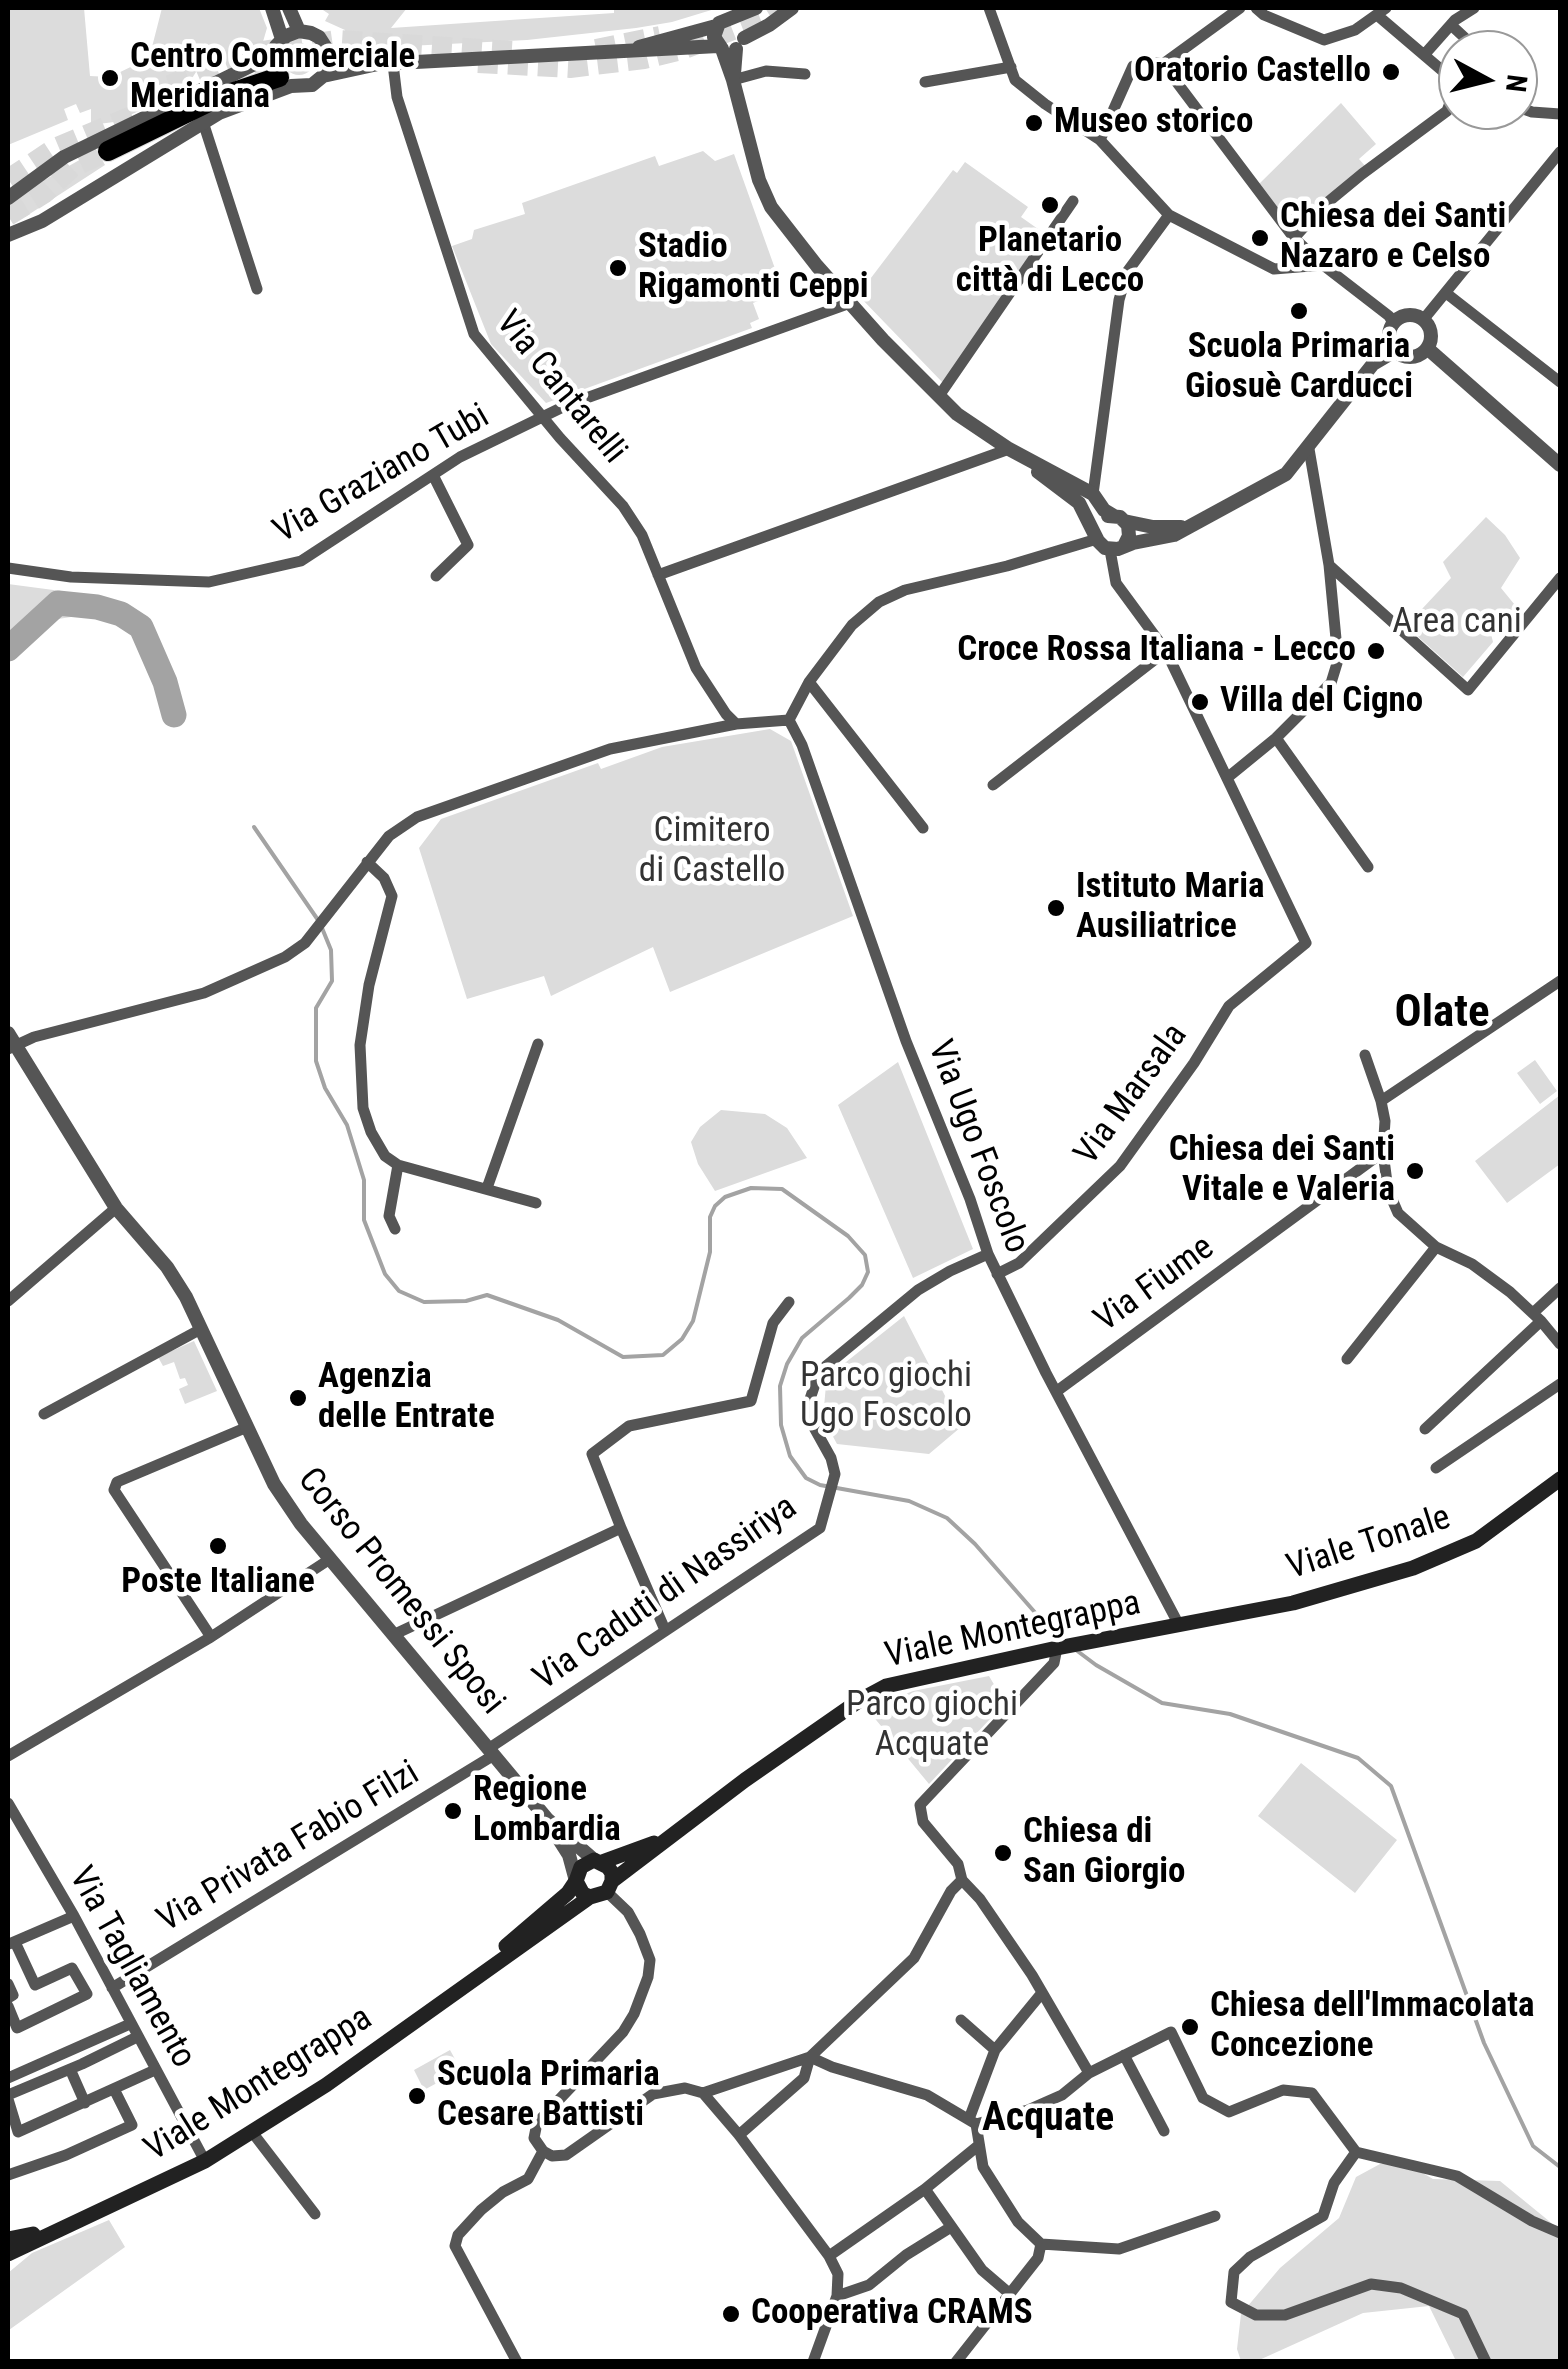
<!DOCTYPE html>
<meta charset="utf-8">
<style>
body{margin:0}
#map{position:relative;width:1568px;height:2369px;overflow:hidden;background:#fff;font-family:"Roboto Condensed",sans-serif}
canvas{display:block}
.frame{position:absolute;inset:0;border:10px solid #000;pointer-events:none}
.north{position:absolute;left:1438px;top:30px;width:100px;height:100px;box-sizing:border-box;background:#fff;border:2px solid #999;border-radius:50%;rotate:97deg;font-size:28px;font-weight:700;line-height:40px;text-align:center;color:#000}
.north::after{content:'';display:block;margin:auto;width:35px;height:45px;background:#000;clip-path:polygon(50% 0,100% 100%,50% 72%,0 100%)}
</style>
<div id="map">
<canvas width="1568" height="2369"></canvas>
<div class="frame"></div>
<div class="north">N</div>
</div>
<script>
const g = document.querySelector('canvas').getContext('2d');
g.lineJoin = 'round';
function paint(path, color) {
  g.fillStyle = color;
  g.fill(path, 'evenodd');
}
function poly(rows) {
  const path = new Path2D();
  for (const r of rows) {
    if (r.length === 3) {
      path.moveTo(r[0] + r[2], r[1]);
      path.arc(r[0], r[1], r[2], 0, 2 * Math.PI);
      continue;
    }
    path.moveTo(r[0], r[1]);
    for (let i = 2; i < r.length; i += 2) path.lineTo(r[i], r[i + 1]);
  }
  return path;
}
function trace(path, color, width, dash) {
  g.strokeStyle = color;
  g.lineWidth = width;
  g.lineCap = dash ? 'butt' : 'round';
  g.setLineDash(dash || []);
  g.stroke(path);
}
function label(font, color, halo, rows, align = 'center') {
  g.font = font + ' "Roboto Condensed",sans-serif';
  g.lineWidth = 9;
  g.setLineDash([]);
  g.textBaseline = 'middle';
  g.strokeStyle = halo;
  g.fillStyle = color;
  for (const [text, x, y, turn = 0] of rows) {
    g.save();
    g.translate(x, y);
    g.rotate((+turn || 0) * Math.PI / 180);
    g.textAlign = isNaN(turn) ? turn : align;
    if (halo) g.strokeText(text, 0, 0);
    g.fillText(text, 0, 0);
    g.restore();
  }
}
paint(poly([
 [8,8,84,8,90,76,110,77,145,60,152,47,162,8,259,8,267,28,262,45,245,57,228,58,205,45,199,54,205,58,187,86,155,104,114,122,91,125,91,109,80,113,76,104,64,109,68,120,8,145],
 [320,8,407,8,391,28,614,13,614,8,718,8,672,22,636,28,527,40,388,47,361,44,346,36,345,30,325,21,329,14],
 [299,59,16],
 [1341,103,1376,144,1359,159,1366,167,1296,221,1282,217,1258,185],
 [97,150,105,165,25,217,14,211,13,203,25,191],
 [703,151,715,161,734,154,783,291,753,303,759,319,750,323,752,328,546,403,491,344,452,246,472,239,474,230,525,214,522,203,655,156,659,166],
 [965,162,1028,207,1021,217,1048,236,944,384,858,295,953,170,957,173],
 [1486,517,1505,535,1520,558,1501,588,1519,610,1507,628,1498,624,1491,634,1493,642,1463,677,1406,626,1451,578,1443,562],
 [8,584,61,591,74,598,71,617,45,621,8,654],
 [770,729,791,741,853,916,670,992,653,947,551,996,544,976,467,999,419,848,441,819,598,763,601,769,662,747],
 [1535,1060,1557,1091,1540,1104,1517,1073],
 [898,1062,973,1249,913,1278,838,1105],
 [1560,1095,1560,1164,1507,1203,1475,1161],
 [721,1110,765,1114,787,1128,807,1158,715,1191,698,1164,691,1142,700,1127],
 [904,1316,961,1427,929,1454,837,1444,823,1418,826,1385,836,1370],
 [194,1341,217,1391,185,1404,179,1389,188,1385,185,1378,180,1379,174,1362,163,1366,158,1357],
 [989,1676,1005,1703,929,1784,867,1709,913,1691],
 [1301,1763,1397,1840,1355,1893,1258,1816],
 [450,2050,461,2070,424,2090,414,2070],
 [1380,2164,1407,2164,1433,2179,1500,2181,1560,2230,1560,2361,1456,2361,1429,2306,1363,2313,1257,2361,1241,2361,1237,2349,1241,2314,1280,2268,1339,2218,1356,2177],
 [109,2220,125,2247,9,2330,8,2273,32,2253]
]), '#dcdcdc');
trace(poly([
 [254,827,318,920],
 [322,928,331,950,332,981,316,1008,316,1061,325,1088,347,1125,364,1180,364,1220,385,1274,399,1291,424,1302,466,1301,487,1295,558,1320,623,1357,663,1355,682,1339,693,1321,710,1252,710,1217,715,1206,725,1197,751,1188,782,1189,848,1236,865,1255,868,1272,862,1285,849,1298,802,1338,787,1364,780,1386,781,1425,790,1456,806,1478,820,1485,909,1501,947,1518,975,1544,1046,1625,1065,1641],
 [1076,1650,1096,1665,1162,1703,1230,1714,1358,1758,1391,1786,1484,2043,1533,2146,1560,2167]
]), '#a3a3a3', 4);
trace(poly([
 [8,649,58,603,97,607,121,614,141,627,165,682,174,715]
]), '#a3a3a3', 25);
trace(poly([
 [596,49,660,36],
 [478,63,570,68,644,59,682,50,764,18,780,8],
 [254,66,349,56],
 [142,97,242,54,337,40,512,51],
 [8,179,55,148,167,101],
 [8,216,45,193,72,168,108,151]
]), '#d9d9d9', 20, [20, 10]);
const trunk = poly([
 [108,151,219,97,279,77]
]);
trace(trunk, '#dbdbdb', 22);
trace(poly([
 [989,8,1015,80,1045,104,1100,140,1169,215,1274,269,1323,265],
 [1256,8,1264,15,1324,40,1355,30,1386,8],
 [1377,15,1458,84],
 [1451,25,1478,50],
 [1424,55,1455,20,1474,8],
 [393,64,397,97,474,334,560,438,623,506,642,535,696,668,726,714,736,724],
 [1163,64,1294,238,1323,265,1389,316,1394,324],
 [733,80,766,71,805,74],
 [925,82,1011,67],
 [1518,107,1532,112,1560,114],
 [203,122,257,289],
 [1100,140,1133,66,1150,62,1163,64,1240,8],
 [1294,238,1322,207,1362,174,1447,111,1457,84],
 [1446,293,1560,382],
 [1423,320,1560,152],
 [939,396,1073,201],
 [434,477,468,545,436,576],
 [1093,494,1119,300,1127,272,1169,215],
 [1329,565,1468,690,1560,578],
 [8,568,71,577,209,582,301,561,460,457,567,405,850,303],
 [658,575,1009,449],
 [809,682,923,828],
 [789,720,802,745,906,1041,970,1199,988,1254,1046,1373,1179,1625],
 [789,720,809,682,852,625,879,602,905,590,1007,566,1097,539],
 [1276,738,1368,867],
 [1227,778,1276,738,1331,683,1338,660,1329,565,1309,449],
 [993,785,1166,651],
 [367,862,384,878,392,896,369,985,360,1045,363,1108,371,1132,385,1156,398,1165,536,1203],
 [8,1049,34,1037,204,993,285,957,305,943,389,836,417,817,610,749,736,724,789,720],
 [1365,1055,1381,1101,1385,1121,1383,1152,1388,1190,1398,1213,1436,1247,1472,1264,1510,1292,1541,1321,1560,1344],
 [1381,1101,1560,981],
 [487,1188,538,1044],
 [395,1229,389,1216,398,1165],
 [997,1274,1019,1263,1120,1166,1194,1063,1229,1006,1306,943,1166,651,1116,583,1110,550],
 [8,1301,116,1208],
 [1533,1313,1560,1288],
 [1347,1359,1436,1247],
 [1057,1391,1383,1152],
 [44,1414,201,1329],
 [1425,1429,1541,1321],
 [1436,1468,1560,1384],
 [621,1528,592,1454,629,1426,751,1401,773,1323,789,1302],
 [393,1635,621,1528,665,1630],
 [211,1637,114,1490,117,1482,245,1428],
 [1057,1648,1054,1663,920,1805,923,1822,958,1864,962,1880,980,1899,1032,1975,1089,2073],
 [488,1749,820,1528,835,1474,831,1458,811,1422,810,1399,816,1381,826,1366,918,1290,950,1271,988,1254],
 [8,1756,211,1637,330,1559],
 [8,1803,74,1916,205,2161],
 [607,1892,628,1912,640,1934,650,1960,648,1977,634,2014,623,2032,537,2123,534,2138,543,2151,552,2156,566,2155,653,2094,685,2088,703,2093],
 [9,1944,74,1916],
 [8,1984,13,1995,8,1998],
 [112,1988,494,1755],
 [8,2006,17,2028,87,1994,72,1968,35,1985,15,1942],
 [961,2020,995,2050],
 [1124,2055,1164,2131],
 [810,2057,832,2067,927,2095,976,2124],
 [70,2069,85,2103],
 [8,2078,130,2024],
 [703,2093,810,2057,914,1958,951,1891,962,1880],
 [703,2093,739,2135,829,2256,838,2274,837,2296,813,2362],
 [8,2095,82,2064,137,2037],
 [8,2099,18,2132,155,2070],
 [969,2119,995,2050,1041,1994],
 [976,2124,1028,2110,1062,2095,1089,2073,1171,2032,1203,2098,1229,2112,1283,2090,1312,2093,1356,2152,1457,2176,1532,2221,1560,2233],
 [976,2124,983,2167,1018,2222,1041,2244,1119,2249,1215,2216],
 [252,2132,315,2214],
 [739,2135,804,2078,810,2057],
 [1356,2152,1334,2183,1323,2216,1250,2257,1234,2272,1231,2302,1256,2315,1285,2315,1371,2284,1401,2288,1463,2314,1486,2362],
 [8,2175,66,2155,132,2125,115,2091],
 [925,2189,982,2270,1010,2294],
 [829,2256,925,2189,979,2145],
 [837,2296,869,2285,906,2255,951,2227],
 [517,2362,455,2246,458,2235,481,2210,503,2192,528,2179,543,2151],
 [956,2362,1038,2258,1041,2244]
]), '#555', 11);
trace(poly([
 [272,8,282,39],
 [289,8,299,31],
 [756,8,719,23,714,37,722,49,733,80,759,180,771,207,817,266,883,340,957,414,1009,449,1093,494,1104,510,1114,516],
 [744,38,769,25,792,8],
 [639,47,716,26],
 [328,51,377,64],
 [273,63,276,46,286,36,299,31,311,33,319,37,328,51,329,60,323,76],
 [734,74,736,49],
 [8,198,64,157,273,55],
 [8,235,42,221,219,113,291,86,312,85,323,76,378,64,718,46],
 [1410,336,21],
 [1427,348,1560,465],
 [1038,472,1079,503,1098,541,1105,548,1118,549,1133,543,1174,535,1286,474,1373,364,1395,351],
 [1108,516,1120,517,1128,525,1129,536,1124,546],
 [1124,521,1153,527,1181,527],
 [8,1033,116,1208,167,1267,186,1297,274,1484,301,1524,547,1819,594,1860],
 [555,1833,569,1855,576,1881]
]), '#555', 14);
trace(poly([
 [602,1862,654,1843],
 [612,1881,745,1780,860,1700,886,1686,1057,1648,1293,1603,1413,1568,1476,1541,1560,1479],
 [506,1946,568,1893,576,1881],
 [8,2239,33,2234],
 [8,2254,205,2161,326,2085,590,1897,607,1892,612,1881,612,1873,608,1867,594,1860,581,1867,576,1881,583,1894,590,1897]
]), '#222', 15);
trace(trunk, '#000', 20);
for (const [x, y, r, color] of [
 [1391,72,10,"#000"],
 [110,78,10,"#000"],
 [1034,123,10,"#000"],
 [1050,205,10,"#000"],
 [1260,238,10,"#000"],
 [618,268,10,"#000"],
 [1299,311,10,"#000"],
 [1376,651,10,"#000"],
 [1200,702,10,"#000"],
 [1056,908,10,"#000"],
 [1415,1171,10,"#000"],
 [298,1398,10,"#000"],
 [218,1546,10,"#000"],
 [453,1811,10,"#000"],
 [1003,1853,10,"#000"],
 [1190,2027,10,"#000"],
 [417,2096,10,"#000"],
 [731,2314,10,"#000"]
]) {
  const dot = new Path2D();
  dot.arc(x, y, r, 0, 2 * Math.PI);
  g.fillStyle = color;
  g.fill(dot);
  trace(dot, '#fff', 4);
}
label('bold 35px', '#000', '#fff', [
 ["Centro Commerciale",130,58],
 ["Meridiana",130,98],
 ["Oratorio Castello",1371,72,"right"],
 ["Museo storico",1054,123],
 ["Chiesa dei Santi",1280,218],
 ["Nazaro e Celso",1280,258],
 ["Planetario",1050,242,"center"],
 ["città di Lecco",1050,282,"center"],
 ["Stadio",638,248],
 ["Rigamonti Ceppi",638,288],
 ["Scuola Primaria",1299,348,"center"],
 ["Giosuè Carducci",1299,388,"center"],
 ["Croce Rossa Italiana - Lecco",1356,651,"right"],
 ["Villa del Cigno",1220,702],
 ["Istituto Maria",1076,888],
 ["Ausiliatrice",1076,928],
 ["Chiesa dei Santi",1395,1151,"right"],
 ["Vitale e Valeria",1395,1191,"right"],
 ["Agenzia",318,1378],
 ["delle Entrate",318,1418],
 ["Poste Italiane",218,1583,"center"],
 ["Regione",473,1791],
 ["Lombardia",473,1831],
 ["Chiesa di",1023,1833],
 ["San Giorgio",1023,1873],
 ["Chiesa dell'Immacolata",1210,2007],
 ["Concezione",1210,2047],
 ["Scuola Primaria",437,2076],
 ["Cesare Battisti",437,2116],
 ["Cooperativa CRAMS",751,2314]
], 'left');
label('35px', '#000', '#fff', [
 ["Via Cantarelli",560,388,51],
 ["Via Graziano Tubi",382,475,-30],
 ["Via Marsala",1132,1095,-54],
 ["Via Ugo Foscolo",977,1147,69],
 ["Via Fiume",1155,1285,-36],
 ["Viale Tonale",1369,1544,-18],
 ["Corso Promessi Sposi",400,1592,51],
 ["Via Caduti di Nassiriya",666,1594,-35],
 ["Viale Montegrappa",1013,1631,-12],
 ["Via Privata Fabio Filzi",289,1848,-31],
 ["Via Tagliamento",131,1968,61],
 ["Viale Montegrappa",259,2085,-32]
]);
label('35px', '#333', '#fff', [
 ["Area cani",1457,623],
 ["Cimitero",712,832],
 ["di Castello",712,872],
 ["Parco giochi",886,1377],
 ["Ugo Foscolo",886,1417],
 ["Parco giochi",932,1706],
 ["Acquate",932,1746]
]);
label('bold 40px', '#000', '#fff', [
 ["Acquate",1048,2120]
]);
label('bold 45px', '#000', '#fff', [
 ["Olate",1442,1015]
]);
</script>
